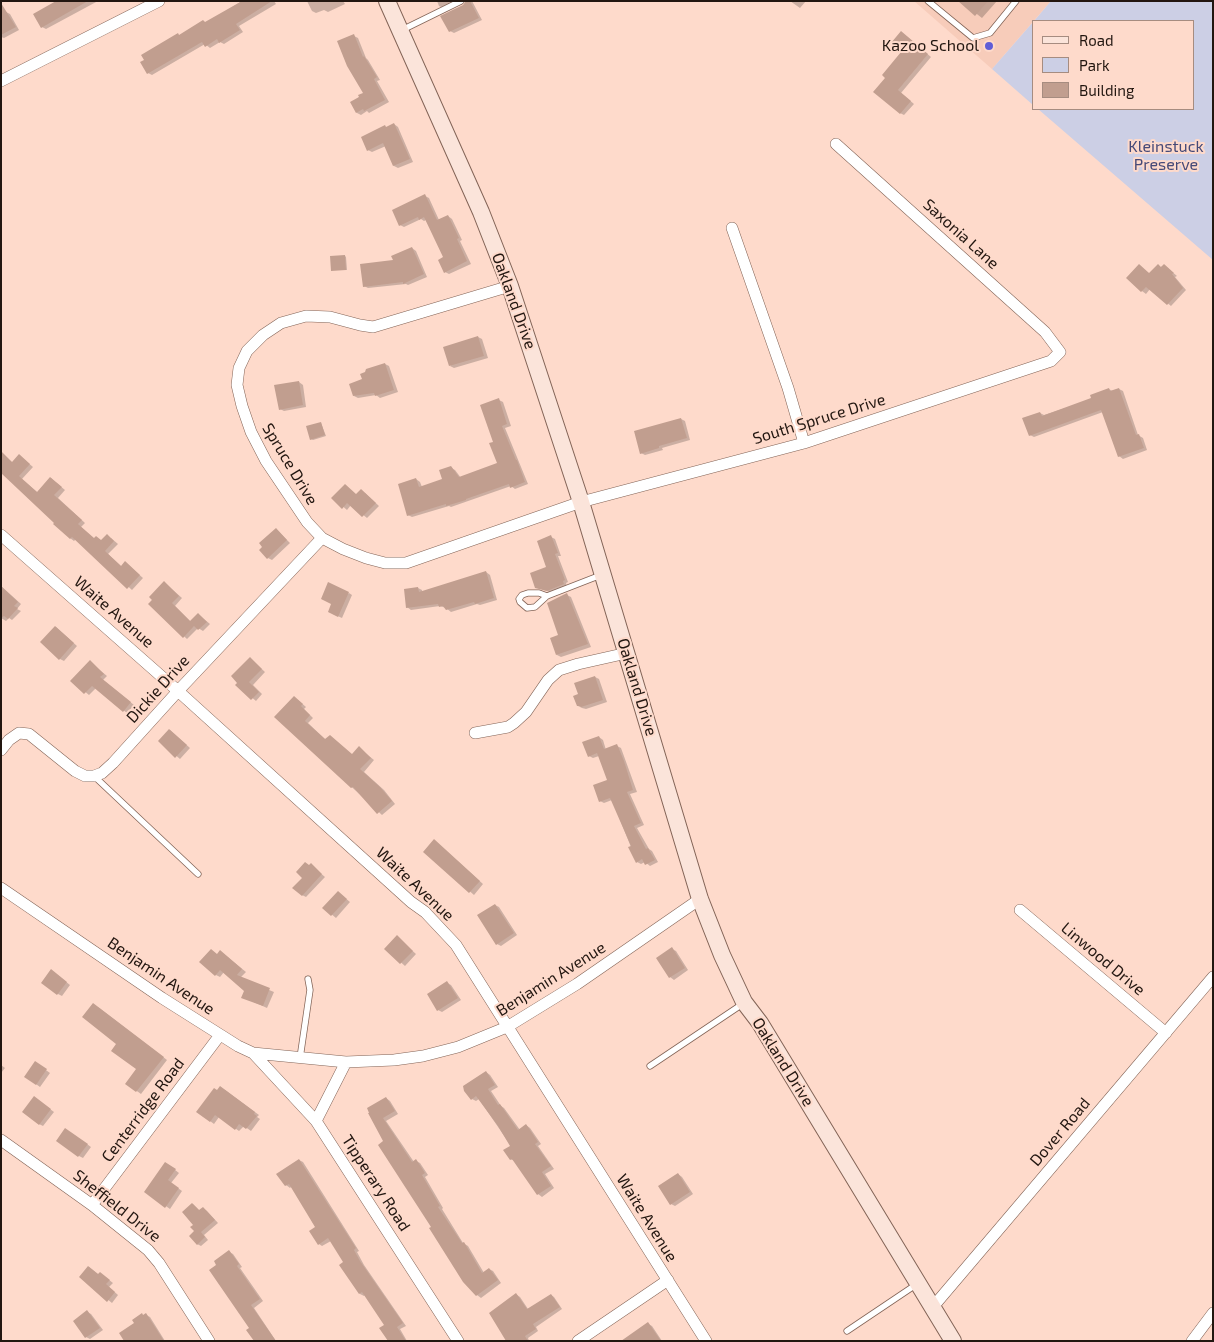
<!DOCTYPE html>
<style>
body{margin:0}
#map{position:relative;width:1214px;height:1342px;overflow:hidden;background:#fedacb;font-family:"Exo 2",sans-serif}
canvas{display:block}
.frame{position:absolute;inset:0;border:2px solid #221610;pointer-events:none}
.legend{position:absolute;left:1032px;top:20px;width:162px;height:90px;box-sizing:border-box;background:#fedacb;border:1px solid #a68c80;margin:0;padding:6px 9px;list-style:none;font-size:15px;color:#221610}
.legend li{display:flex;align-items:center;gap:10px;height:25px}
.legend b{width:25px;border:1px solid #a68c80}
</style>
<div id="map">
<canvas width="1214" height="1342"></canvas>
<div class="frame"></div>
<ul class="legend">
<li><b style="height:6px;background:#fbe4da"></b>Road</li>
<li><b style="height:14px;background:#cccfe5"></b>Park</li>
<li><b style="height:14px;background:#c19e8f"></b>Building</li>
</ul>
</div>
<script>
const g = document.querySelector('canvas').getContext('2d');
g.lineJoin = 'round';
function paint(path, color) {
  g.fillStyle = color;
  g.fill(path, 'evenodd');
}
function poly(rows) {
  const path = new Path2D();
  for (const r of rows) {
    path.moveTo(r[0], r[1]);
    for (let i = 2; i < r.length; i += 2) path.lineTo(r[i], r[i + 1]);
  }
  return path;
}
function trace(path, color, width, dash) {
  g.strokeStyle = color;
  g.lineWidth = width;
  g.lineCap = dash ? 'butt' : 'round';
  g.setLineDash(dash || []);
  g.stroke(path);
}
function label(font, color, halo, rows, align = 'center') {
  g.font = font + ' "Exo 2",sans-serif';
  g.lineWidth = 4;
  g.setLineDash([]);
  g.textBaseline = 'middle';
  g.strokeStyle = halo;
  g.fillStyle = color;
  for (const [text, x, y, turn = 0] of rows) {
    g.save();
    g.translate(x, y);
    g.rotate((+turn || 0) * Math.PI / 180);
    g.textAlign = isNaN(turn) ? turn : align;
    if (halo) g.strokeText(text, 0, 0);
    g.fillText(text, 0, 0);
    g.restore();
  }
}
paint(poly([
 [914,1,1051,1,992,69]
]), '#f7ccba');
paint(poly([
 [1051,1,1213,1,1213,260,1038,109,1193,109,1193,21,1034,21],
 [1033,22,1033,105,992,69]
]), '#cccfe5');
paint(poly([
 [59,1,98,1,46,29,42,27],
 [242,1,274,1,276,4,239,26,243,32,224,44,220,42,210,48,205,44,152,75,148,73,180,36,206,23],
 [307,1,343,1,345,4,328,12,324,10,316,13,312,11],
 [437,1,458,1,443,8,439,6],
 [466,1,472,1,482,20,454,33,450,31],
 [790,1,806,1,800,8],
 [960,1,997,1,982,18],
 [6,12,10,14,19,30,4,38,1,37,1,15],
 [905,35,931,57,901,93,914,104,904,115,900,113,887,78,903,52],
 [354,36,358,38,366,58,368,60,380,80,377,81,389,102,369,113,367,111,361,115,357,113,352,103,364,93],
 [394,124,398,127,413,162,398,168,394,166,386,146,372,152,368,150,387,128],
 [425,196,429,198,439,220,448,216,452,219,462,240,460,241,471,264,449,274,445,272,445,258,426,220,424,221,421,219,404,227,400,225],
 [412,248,416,251,427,277,408,285,406,284,368,288,364,286],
 [345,256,346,257,347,270,332,270],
 [1164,265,1177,276,1175,277,1186,290,1171,306,1150,289,1146,294,1142,291,1128,278,1139,266,1150,274],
 [478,337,482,339,488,358,454,368,450,366],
 [385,364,389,366,398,392,380,398,376,395,358,398,354,396,363,380],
 [299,382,303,385,306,407,284,411,280,409],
 [1109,389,1112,391,1119,389,1123,391,1138,435,1143,438,1147,450,1123,459,1119,456,1103,412,1034,437,1030,435,1040,413,1044,415,1093,399],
 [499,400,503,402,511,426,505,428,528,484,515,489,511,486,451,507,449,506,412,517,408,515,416,479,420,482,422,487,444,480,451,468,455,470,461,478,499,464,494,443],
 [681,419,685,421,690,440,662,448,663,450,645,455,641,453],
 [321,423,326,436,313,440,311,439],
 [3,455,13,463,20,456,33,467,22,479,38,493,51,478,54,481,65,490,58,498,85,523,81,527,94,539,102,541,111,538,118,544,108,554,122,567,126,563,143,578,132,590,76,539,74,541,70,538,56,523,1,472],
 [365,493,379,506,367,518,351,505,347,510,333,498],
 [276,529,290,543,272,560,268,558],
 [551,537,555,539,561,556,558,556,568,582,566,583,567,587,552,593,536,587,548,567],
 [486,572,490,575,497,600,480,605,477,604,451,612,446,608,440,606,411,610,407,607,418,588,422,590,422,593],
 [165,583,182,598,175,606,191,622,198,614,210,624,203,631,198,628,187,639,149,604],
 [1,586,21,604,17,609,21,611,12,620,9,618,6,621,1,618],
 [349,593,352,595,342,618,333,614,333,604],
 [567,595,571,597,591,647,561,657,557,655],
 [56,627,77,646,64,661,60,659],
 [250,658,265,672,253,685,262,694,256,701,237,685],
 [90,662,107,676,103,680,134,705,127,713,96,688,89,695,72,681],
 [595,677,599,679,607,702,586,709,582,708,578,706,579,695],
 [298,700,306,707,304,709,313,718,308,723,326,740,353,755,359,748,374,760,364,772,384,790,395,804,382,815,276,717],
 [170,730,190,748,180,759,159,741],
 [599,737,603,740,606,750,617,746,621,748,637,792,630,794,644,825,637,828,649,849,652,851,658,862,650,866,645,862,641,864,637,862,612,800,604,803,600,801,608,781,599,756,593,758,589,756],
 [434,840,483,884,474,895,425,852],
 [311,865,325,877,306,897,302,895,303,878],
 [338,892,350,902,336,918,324,908],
 [495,905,499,907,517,935,501,946,497,944],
 [397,937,416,954,405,966,386,949],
 [672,949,676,951,688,970,674,980,670,977],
 [224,954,246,972,240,978,274,992,267,1008,247,999,246,990,224,972,220,977,216,975,218,955],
 [55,973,70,985,62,996,58,994],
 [447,983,451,985,461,1000,442,1012,438,1010],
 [98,1007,167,1060,141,1094,127,1084,138,1069,118,1044],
 [1,1065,5,1068,1,1073],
 [39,1065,50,1073,40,1087,26,1077],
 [486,1072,490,1075,498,1087,491,1091,501,1106,504,1108,520,1130,526,1125,530,1128,541,1144,538,1146,554,1169,545,1174,554,1188,542,1197,538,1194,515,1161,510,1159,511,1146,479,1099,476,1101,472,1099],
 [225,1090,259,1115,257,1117,260,1119,251,1131,244,1126,239,1131,219,1117,214,1124,198,1112,218,1092],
 [386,1098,390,1101,398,1114,386,1121,414,1162,416,1161,420,1163,428,1175,425,1177,443,1208,442,1209,463,1243,468,1246,484,1273,489,1269,493,1271,501,1283,481,1298,477,1295,433,1228,369,1114],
 [38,1100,54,1112,43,1126,39,1124],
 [70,1132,91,1147,83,1158,79,1156],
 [299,1160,303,1162,359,1251,357,1252,364,1265,406,1326,400,1329,407,1341,389,1341,385,1325,365,1295,364,1296,360,1294,340,1265,345,1262,331,1241,322,1246,319,1244,316,1228,292,1186,290,1188,286,1185],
 [170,1166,179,1173,171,1183,182,1191,170,1209,146,1192],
 [678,1174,682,1177,693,1194,675,1206,671,1204],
 [193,1204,200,1211,203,1208,207,1211,218,1223,204,1235,208,1240,201,1246,197,1244],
 [229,1252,233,1254,242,1267,240,1268,263,1301,254,1308,276,1341,255,1341],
 [89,1267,99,1275,104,1276,113,1283,109,1287,118,1295,112,1303,80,1277],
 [517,1295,520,1297,528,1309,551,1295,554,1297,562,1309,536,1327,538,1331,528,1338,529,1341,507,1341],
 [87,1312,91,1314,103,1330,90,1339,86,1337],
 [146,1315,150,1317,165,1341,137,1341,144,1316],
 [648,1324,652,1326,662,1341,626,1341]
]), '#0003');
paint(poly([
 [56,1,88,1,41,28,33,14],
 [242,1,272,1,236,24,240,30,219,43,217,39,205,47,202,42,147,74,140,62,144,60,141,55,178,33,179,35,203,20,205,22],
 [466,1,470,1,479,18,449,32,440,16,463,5],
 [958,1,988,1,975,16],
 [1,3,16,27,1,35],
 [901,31,928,54,898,90,911,101,900,114,873,92,885,78,882,75,901,52,891,43],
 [354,34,363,57,364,56,377,77,374,79,385,100,364,111,363,109,356,113,350,102,359,97,358,95,363,93,347,66,337,41],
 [394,123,410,159,393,166,383,143,367,151,361,137,385,125,386,127],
 [425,194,437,220,448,215,459,238,457,239,467,261,444,273,438,260,443,257,424,217,419,220,418,217,399,226,392,210],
 [412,247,424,274,403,284,403,282,363,287,360,264,393,260,391,256],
 [345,255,346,270,331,271,330,256],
 [1139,264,1149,273,1158,264,1161,267,1164,264,1174,273,1172,274,1183,288,1167,305,1146,287,1141,292,1126,278],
 [478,336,484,356,449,366,443,347],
 [385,363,394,390,375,396,374,393,353,396,349,384,362,379,360,374,365,372,366,369],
 [299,381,303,405,279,410,274,385],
 [1109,388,1110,391,1119,388,1136,435,1139,434,1144,448,1118,457,1101,410,1029,436,1022,418,1040,412,1042,416,1091,398,1090,395],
 [499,398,507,424,502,426,516,460,517,460,525,482,510,488,509,484,466,499,466,500,446,506,446,504,407,516,398,484,416,478,419,487,442,479,439,470,451,466,459,477,497,463,489,443,493,442,480,405],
 [681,418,687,438,659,446,659,448,640,454,634,431],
 [321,422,325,435,310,440,306,426],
 [1,451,12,462,19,454,30,464,19,476,37,492,50,477,62,487,54,495,82,520,78,524,94,538,96,536,101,540,107,534,114,541,105,551,121,566,125,561,140,575,127,589,72,537,70,539,53,524,54,523,1,473],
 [345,484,356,494,361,489,376,503,362,517,347,503,342,509,331,498],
 [276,528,287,540,267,559,259,550,262,547,259,543],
 [551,535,558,553,555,554,565,580,563,581,564,584,547,591,535,588,530,573,546,567,537,541],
 [486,571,494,598,475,604,474,602,446,610,443,606,439,607,438,604,406,608,404,589,418,587,419,592],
 [164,581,179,596,172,603,190,621,198,613,207,622,198,630,194,626,183,638,148,604,152,600,149,597],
 [328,582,349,592,338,617,328,612,331,604,321,599],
 [1,586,18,602,14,606,18,608,8,619,4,616,1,618],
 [567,593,588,644,556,655,550,638,558,635,547,603],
 [55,626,74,643,59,660,40,642],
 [250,657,262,669,249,682,259,692,251,700,235,685,237,683,231,676],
 [90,660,104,674,100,677,131,702,123,712,92,686,84,694,70,681],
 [595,676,603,700,581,707,580,706,577,706,573,696,578,694,574,683],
 [294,696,303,704,301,706,310,715,305,721,325,739,330,735,352,754,359,746,371,758,360,769,380,787,392,801,377,814,353,787,351,788,274,717],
 [169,729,187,745,175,758,158,741],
 [599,736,604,749,617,744,624,761,633,790,627,792,641,823,634,826,646,849,648,848,655,860,645,865,642,859,636,863,628,847,631,846,610,798,599,802,593,785,607,780,597,753,588,757,582,742],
 [434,839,480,881,469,893,423,852],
 [305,862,309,865,311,863,322,874,302,896,292,888,302,878,296,872],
 [338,891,347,899,331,916,322,908],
 [495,904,514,933,496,945,477,915],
 [397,935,413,951,400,964,384,949],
 [672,947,685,968,669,978,656,958],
 [211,949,217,954,220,950,242,969,237,975,270,988,263,1006,241,998,244,991,220,970,215,976,199,962],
 [51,969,67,982,57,995,41,983],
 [447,981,458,998,437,1011,427,994],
 [93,1003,164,1057,136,1092,125,1084,136,1069,111,1051,116,1044,82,1017],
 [35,1061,47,1069,36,1085,24,1077],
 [486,1071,495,1085,488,1089,498,1105,500,1104,518,1130,526,1124,538,1142,535,1144,551,1166,542,1172,551,1186,537,1195,512,1159,510,1160,503,1150,510,1146,498,1126,476,1096,471,1100,464,1091,463,1086],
 [220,1086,255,1112,254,1114,257,1116,246,1129,239,1124,235,1130,215,1115,210,1122,196,1112,214,1088,217,1090],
 [34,1096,51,1109,39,1125,22,1112],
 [386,1097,395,1111,383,1118,412,1162,416,1159,425,1173,422,1175,440,1206,438,1207,462,1243,464,1242,482,1273,489,1268,498,1280,476,1296,463,1282,429,1228,431,1227,378,1145,383,1141,368,1113,369,1113,367,1108],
 [65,1128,88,1144,78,1157,56,1141],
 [299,1159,356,1248,354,1250,360,1261,403,1323,397,1327,406,1341,388,1341,379,1328,384,1325,362,1292,359,1294,339,1265,343,1262,328,1238,318,1245,309,1231,315,1227,289,1184,285,1186,276,1174],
 [165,1162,176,1169,168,1180,179,1188,165,1208,144,1192],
 [678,1173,690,1192,670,1205,658,1186],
 [192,1203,199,1210,203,1207,215,1220,201,1232,205,1237,197,1245,189,1236,194,1231,190,1227,193,1225,182,1212],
 [229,1250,239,1264,237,1266,260,1299,251,1305,276,1341,254,1341,246,1330,249,1328,209,1270,216,1265,214,1261],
 [88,1266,98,1274,100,1272,110,1280,106,1284,115,1292,107,1302,79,1277],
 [516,1293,527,1309,551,1294,560,1307,533,1324,536,1329,525,1336,528,1341,506,1341,489,1313],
 [87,1310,100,1328,85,1338,73,1321],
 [142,1313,143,1315,146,1313,164,1341,124,1341,119,1333,134,1323,132,1320],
 [648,1322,661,1341,621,1341]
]), '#c19e8f');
const service = poly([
 [928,1,973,38,990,33,1016,1],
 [402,30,461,1],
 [547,596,539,593,528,593,522,595,519,599,520,602,527,608,535,607,547,596,601,575],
 [94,776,198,874],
 [300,1058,310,990,308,979],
 [650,1066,744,1003],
 [847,1331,917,1284]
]);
const minor = poly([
 [1,81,159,1],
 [732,228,788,388,804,443],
 [510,286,373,327,360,325,330,317,306,316,281,323,263,335,247,351,239,368,237,385,242,406,251,432,266,461,307,522,322,538,343,549,366,558,385,563,406,563,581,502,804,443,1051,361,1060,352,1045,332,836,144],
 [1,535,178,691,411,902,425,912,456,945,706,1341],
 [475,733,508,727,514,723,526,712,548,680,559,670,578,664,627,653],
 [1,750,9,740,19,733,29,734,75,771,85,776,94,776,102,773,113,763,178,691,322,538],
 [1,888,162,998,238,1046,253,1053,346,1062,394,1060,423,1056,458,1047,507,1027,577,984,700,899],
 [1020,910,1166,1033],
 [253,1053,316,1121,458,1341],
 [316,1121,346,1062],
 [1,1140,92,1205,148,1250,159,1263,209,1341],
 [92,1205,220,1035],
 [932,1308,1213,977],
 [578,1341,668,1280],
 [1192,1341,1213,1313]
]);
const secondary = poly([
 [387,1,481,212,510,286,581,502,700,899,722,955,744,1002,760,1023,953,1341]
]);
trace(service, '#836457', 7);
trace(minor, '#836457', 12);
trace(secondary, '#836457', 18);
trace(service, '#fff', 5.5);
trace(minor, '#fff', 11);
trace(secondary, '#fbe4da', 16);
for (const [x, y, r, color] of [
 [989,46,5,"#605dd6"]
]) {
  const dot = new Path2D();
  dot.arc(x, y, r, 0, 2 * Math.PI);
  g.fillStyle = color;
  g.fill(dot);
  trace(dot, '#fedacb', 2);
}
label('16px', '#221610', '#fedacb', [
 ["Kazoo School",979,46]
], 'right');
label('16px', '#464a78', '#fedacb', [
 ["Kleinstuck",1166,147],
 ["Preserve",1166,165]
]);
label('16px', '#221610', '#fedacb', [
 ["Saxonia Lane",961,234,42],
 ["Oakland Drive",514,301,70],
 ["South Spruce Drive",819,419,-17],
 ["Spruce Drive",290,464,59],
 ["Waite Avenue",114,612,41],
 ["Oakland Drive",637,687,73],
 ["Dickie Drive",158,689,-48],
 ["Waite Avenue",415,884,43],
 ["Linwood Drive",1103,959,40],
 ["Benjamin Avenue",161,976,34],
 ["Benjamin Avenue",551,979,-32],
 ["Oakland Drive",783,1062,58],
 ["Centerridge Road",143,1110,-53],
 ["Dover Road",1060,1132,-50],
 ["Tipperary Road",376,1183,57],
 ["Sheffield Drive",117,1206,38],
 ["Waite Avenue",647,1218,58]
]);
</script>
